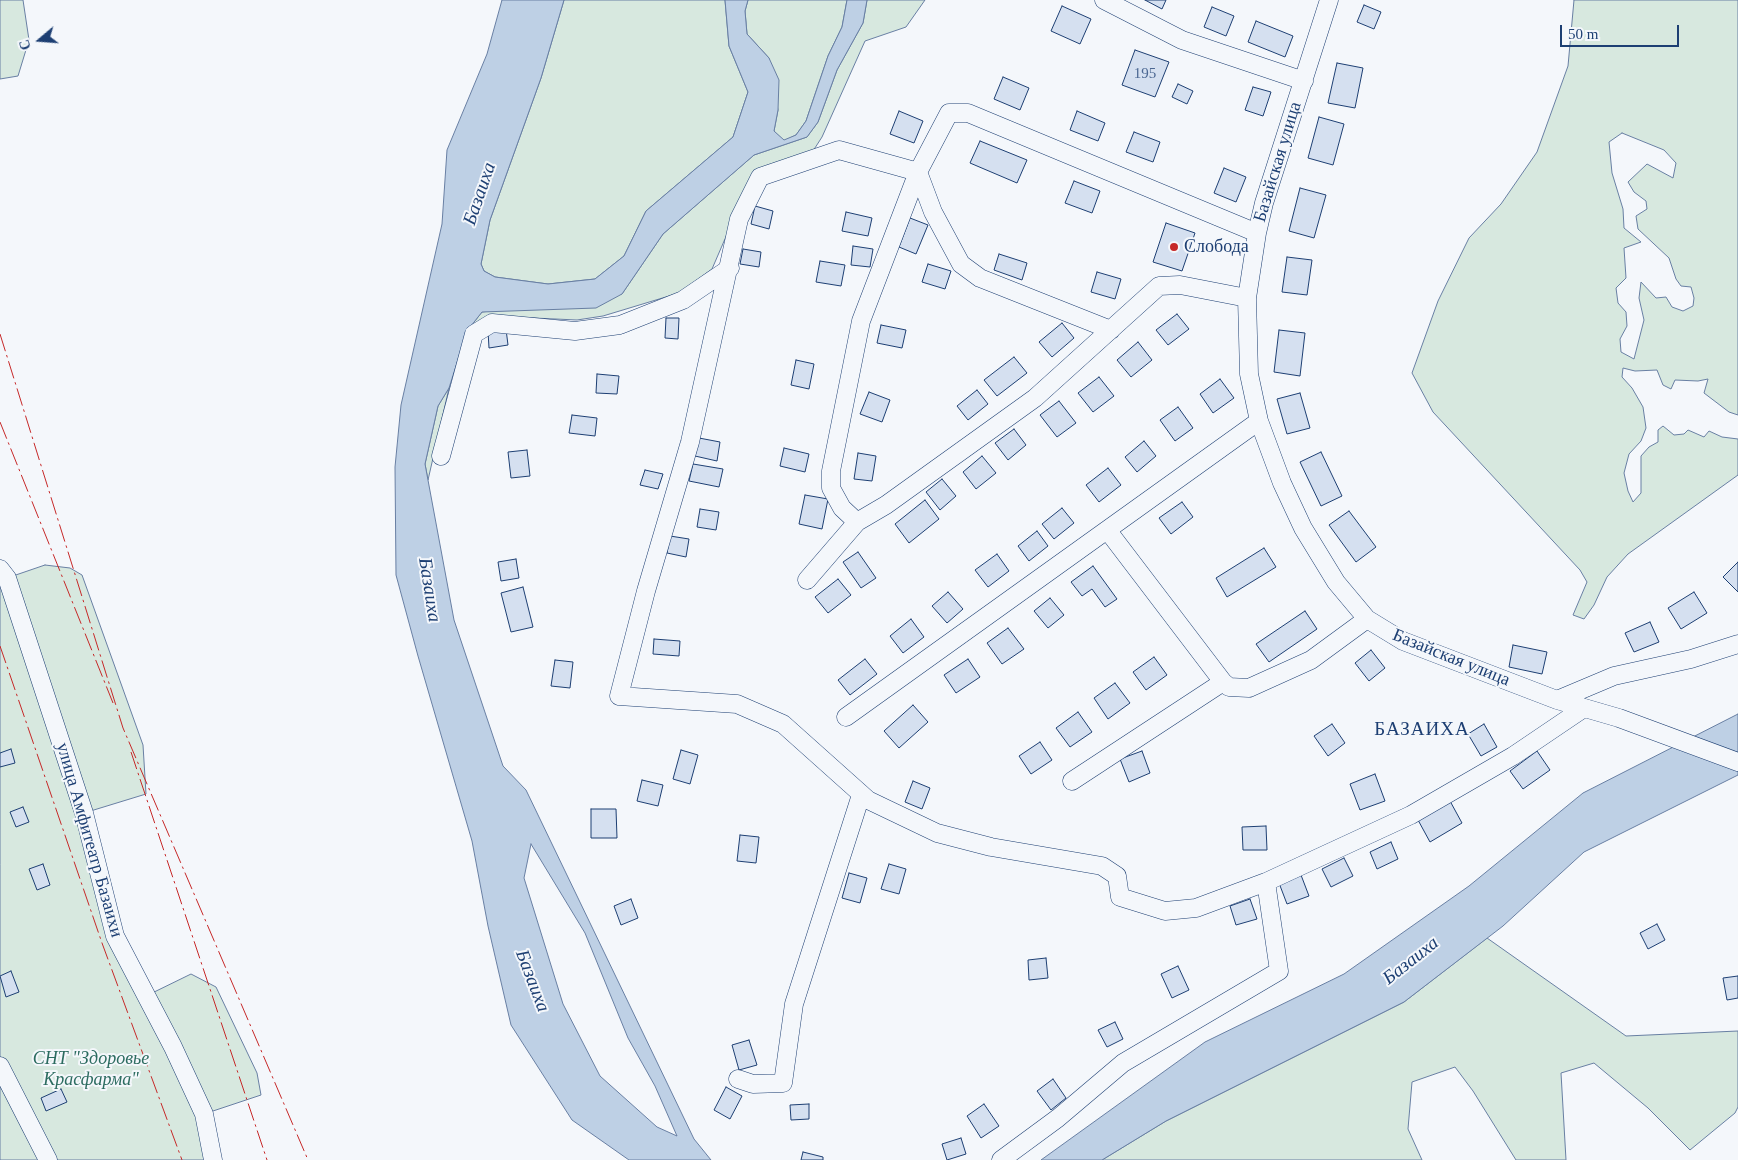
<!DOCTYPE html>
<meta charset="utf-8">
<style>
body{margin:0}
#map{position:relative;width:1738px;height:1160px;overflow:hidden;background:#f4f7fb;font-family:"Times New Roman",serif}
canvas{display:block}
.north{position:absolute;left:15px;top:15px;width:50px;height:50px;-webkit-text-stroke:4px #f4f7fb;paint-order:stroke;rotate:252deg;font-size:14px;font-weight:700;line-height:20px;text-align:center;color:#1d3f73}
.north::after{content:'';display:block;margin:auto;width:18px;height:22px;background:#1d3f73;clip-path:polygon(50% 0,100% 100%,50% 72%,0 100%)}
.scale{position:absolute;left:1560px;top:25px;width:119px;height:22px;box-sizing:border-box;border:2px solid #1d3f73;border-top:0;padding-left:6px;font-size:15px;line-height:18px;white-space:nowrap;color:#1d3f73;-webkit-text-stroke:4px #f4f7fb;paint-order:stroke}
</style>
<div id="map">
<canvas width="1738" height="1160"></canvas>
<div class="north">С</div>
<div class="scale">50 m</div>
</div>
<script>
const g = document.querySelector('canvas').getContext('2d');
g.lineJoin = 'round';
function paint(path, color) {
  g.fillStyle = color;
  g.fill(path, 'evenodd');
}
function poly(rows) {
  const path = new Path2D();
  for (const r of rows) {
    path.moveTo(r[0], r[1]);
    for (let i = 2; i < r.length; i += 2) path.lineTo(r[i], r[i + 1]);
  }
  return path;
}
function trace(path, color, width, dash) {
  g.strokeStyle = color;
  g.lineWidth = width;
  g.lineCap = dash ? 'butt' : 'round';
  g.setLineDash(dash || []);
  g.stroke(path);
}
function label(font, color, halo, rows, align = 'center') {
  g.font = font + ' "Times New Roman",serif';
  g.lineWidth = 4;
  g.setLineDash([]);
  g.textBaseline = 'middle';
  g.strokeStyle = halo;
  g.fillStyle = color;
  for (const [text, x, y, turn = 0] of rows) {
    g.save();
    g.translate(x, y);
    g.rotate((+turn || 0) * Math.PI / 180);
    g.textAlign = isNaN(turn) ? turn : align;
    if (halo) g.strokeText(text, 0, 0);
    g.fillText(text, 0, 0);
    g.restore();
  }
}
const green = poly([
 [0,0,23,0,29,40,18,76,0,79,0,0],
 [564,0,725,0,729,46,748,92,733,137,646,211,624,256,595,279,548,284,495,277,484,271,481,264,490,220,541,78,564,0],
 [748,0,847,0,842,27,828,56,806,121,796,135,784,141,774,131,778,110,769,58,747,34,745,11,748,0],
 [867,0,925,0,906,27,865,41,822,137,813,151,759,169,734,218,712,269,679,293,603,316,577,320,512,317,467,331,482,312,622,294,663,234,754,155,807,137,818,122,837,70,863,23,867,0],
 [1574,0,1738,0,1738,415,1729,412,1704,393,1708,379,1698,381,1675,380,1671,389,1663,385,1657,370,1635,371,1623,368,1622,377,1632,388,1643,407,1646,428,1641,441,1629,454,1624,473,1628,491,1633,502,1641,493,1641,456,1649,447,1658,442,1658,430,1663,426,1674,435,1684,434,1688,430,1704,437,1709,431,1722,437,1738,439,1738,475,1628,554,1607,577,1594,605,1584,619,1573,615,1587,582,1580,570,1433,412,1412,373,1438,301,1469,238,1501,204,1537,152,1568,66,1574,0],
 [1622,133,1664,150,1676,163,1673,178,1647,164,1628,182,1634,192,1646,201,1647,209,1636,216,1638,229,1669,258,1676,279,1681,286,1691,287,1694,298,1693,306,1683,311,1672,307,1666,297,1656,298,1641,282,1639,298,1644,320,1634,359,1621,352,1620,339,1627,326,1626,312,1618,303,1616,288,1626,278,1624,248,1641,242,1624,228,1623,209,1612,173,1609,142,1622,133],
 [449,388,428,480,425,464,438,406,449,388],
 [45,565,70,568,82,575,143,745,146,794,84,813,115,936,146,996,191,974,216,987,257,1073,261,1095,204,1114,213,1160,0,1160,0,569,7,578,45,565],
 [1487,938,1626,1036,1738,1031,1738,1107,1735,1113,1690,1150,1648,1108,1594,1063,1561,1073,1566,1160,1516,1160,1473,1091,1455,1067,1412,1082,1408,1129,1422,1160,1102,1160,1166,1121,1404,1002,1487,938]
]);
paint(green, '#d7e8df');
trace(green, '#687fa3', 1);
const water = poly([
 [502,0,564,0,541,78,490,220,481,264,484,271,495,277,548,284,595,279,624,256,646,211,733,137,748,92,729,46,725,0,748,0,745,11,747,34,769,58,779,80,778,110,774,131,784,140,796,135,806,121,828,56,842,27,847,0,867,0,863,23,837,70,818,122,807,137,754,155,663,234,622,294,596,308,482,312,467,331,449,388,438,406,425,464,454,620,503,766,526,790,694,1139,711,1160,629,1160,572,1120,511,1025,488,926,472,841,418,656,396,575,395,467,401,405,442,224,447,150,487,54,502,0],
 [531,844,585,933,628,1038,655,1086,677,1136,657,1127,600,1076,563,1004,524,878,531,844],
 [1738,714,1738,775,1584,852,1503,926,1404,1002,1166,1121,1102,1160,1041,1160,1205,1042,1344,974,1469,886,1583,793,1738,714]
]);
paint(water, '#bed0e5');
trace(water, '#687fa3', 1);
const building = poly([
 [1145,0,1166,0,1162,9,1145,0],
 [1364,5,1381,12,1374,29,1357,22,1364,5],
 [1062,6,1091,19,1080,44,1051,31,1062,6],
 [1212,7,1234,16,1226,36,1204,27,1212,7],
 [1256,21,1293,36,1285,57,1248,42,1256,21],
 [1135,50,1169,62,1155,97,1122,85,1135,50],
 [1337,63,1363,68,1355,108,1328,103,1337,63],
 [1003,77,1029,88,1020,110,994,99,1003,77],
 [1178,84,1193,91,1187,104,1172,97,1178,84],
 [1253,87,1271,92,1263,116,1245,110,1253,87],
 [899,111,923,121,914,143,890,134,899,111],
 [1077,111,1105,123,1098,141,1070,130,1077,111],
 [1319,117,1344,124,1333,165,1308,158,1319,117],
 [1134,132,1160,142,1153,162,1126,152,1134,132],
 [980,141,1027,160,1017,183,970,163,980,141],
 [1224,168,1246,177,1236,202,1214,193,1224,168],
 [1074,181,1100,191,1092,213,1065,203,1074,181],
 [1300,188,1326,195,1314,238,1289,231,1300,188],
 [755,206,773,211,769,229,751,224,755,206],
 [846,212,872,218,868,236,842,231,846,212],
 [910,218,928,225,916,254,899,247,910,218],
 [1166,223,1195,233,1182,271,1153,262,1166,223],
 [853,246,873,249,870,267,851,265,853,246],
 [743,249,761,252,759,267,740,264,743,249],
 [999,254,1027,263,1022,280,994,270,999,254],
 [1287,257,1312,260,1307,295,1282,292,1287,257],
 [820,261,845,265,841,286,816,282,820,261],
 [928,264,951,271,945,289,922,282,928,264],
 [1097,272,1121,279,1115,299,1091,292,1097,272],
 [1177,314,1189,329,1168,345,1156,330,1177,314],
 [666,318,679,318,678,339,665,338,666,318],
 [1062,323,1074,338,1052,357,1039,342,1062,323],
 [881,325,906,330,902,348,877,343,881,325],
 [506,329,508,345,489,348,488,331,506,329],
 [1279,330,1305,333,1300,376,1274,372,1279,330],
 [1138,342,1152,360,1131,377,1117,360,1138,342],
 [1014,357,1027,373,997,396,984,380,1014,357],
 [796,360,814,364,809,389,791,385,796,360],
 [597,374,619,376,617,394,596,393,597,374],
 [1099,377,1114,396,1093,412,1078,393,1099,377],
 [1220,379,1234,398,1213,413,1200,394,1220,379],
 [977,390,988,404,968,420,957,406,977,390],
 [869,392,890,400,882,422,860,414,869,392],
 [1300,393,1310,428,1287,434,1277,399,1300,393],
 [1059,401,1076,423,1057,437,1040,415,1059,401],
 [1178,407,1193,428,1175,441,1160,420,1178,407],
 [572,415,597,418,595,436,569,433,572,415],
 [1014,429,1026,445,1008,460,995,443,1014,429],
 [699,438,720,442,717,461,695,456,699,438],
 [1144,441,1156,456,1137,472,1125,457,1144,441],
 [784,448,809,454,805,472,780,466,784,448],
 [527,450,530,476,511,478,508,452,527,450],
 [1321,452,1342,496,1321,506,1300,462,1321,452],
 [858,453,876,456,872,481,854,479,858,453],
 [982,456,996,473,976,489,963,472,982,456],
 [693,464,723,469,719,487,689,481,693,464],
 [1108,468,1121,485,1099,502,1086,485,1108,468],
 [645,470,663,474,658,489,640,485,645,470],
 [942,479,956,496,940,510,926,492,942,479],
 [805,495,828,499,822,529,799,524,805,495],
 [925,500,939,519,909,543,895,524,925,500],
 [1182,502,1193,517,1171,534,1159,518,1182,502],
 [1062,508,1074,523,1054,539,1042,524,1062,508],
 [700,509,719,512,716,530,697,527,700,509],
 [1349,511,1376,547,1356,562,1329,525,1349,511],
 [1037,531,1048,546,1029,561,1018,546,1037,531],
 [670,536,689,539,686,557,667,553,670,536],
 [1264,548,1276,567,1227,597,1216,578,1264,548],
 [858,552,876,578,861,588,843,562,858,552],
 [997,554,1009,571,988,587,975,570,997,554],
 [516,559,519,578,501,581,498,562,516,559],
 [1738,562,1738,592,1723,577,1738,562],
 [1093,566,1117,599,1105,607,1092,589,1082,596,1071,582,1093,566],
 [838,579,851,595,828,613,815,597,838,579],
 [523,587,533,627,511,632,501,593,523,587],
 [948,592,963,609,947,623,932,606,948,592],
 [1694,592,1707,613,1681,629,1668,608,1694,592],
 [1050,598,1064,615,1048,628,1034,611,1050,598],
 [1305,611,1317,629,1269,662,1256,644,1305,611],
 [911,619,924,637,903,653,890,636,911,619],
 [1650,622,1659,642,1634,652,1625,633,1650,622],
 [1008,628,1024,649,1002,664,987,643,1008,628],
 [654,639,680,641,679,656,653,654,654,639],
 [1513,645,1547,652,1542,674,1509,667,1513,645],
 [1371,650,1385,668,1369,681,1355,663,1371,650],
 [1154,657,1167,675,1146,690,1133,672,1154,657],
 [865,659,877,674,850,695,838,680,865,659],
 [968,659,980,677,956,693,944,675,968,659],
 [555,660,573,662,570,688,551,686,555,660],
 [1115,683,1130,703,1108,719,1094,698,1115,683],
 [913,705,928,722,899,748,884,731,913,705],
 [1078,712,1092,732,1070,747,1056,728,1078,712],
 [1332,724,1345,743,1328,756,1314,736,1332,724],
 [1484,724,1497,747,1481,756,1468,734,1484,724],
 [1040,742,1052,760,1031,774,1019,756,1040,742],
 [11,749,15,763,0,767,0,753,11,749],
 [681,750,698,755,690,784,673,779,681,750],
 [1142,751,1150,773,1129,782,1120,759,1142,751],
 [1537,751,1550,770,1523,789,1510,771,1537,751],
 [1375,774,1385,801,1360,810,1350,784,1375,774],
 [642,780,663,785,658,806,637,801,642,780],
 [913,781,930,788,922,809,905,802,913,781],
 [1450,801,1462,823,1430,842,1418,820,1450,801],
 [23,807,29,822,16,827,10,812,23,807],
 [591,809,616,809,617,838,591,838,591,809],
 [1266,826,1267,850,1243,850,1242,827,1266,826],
 [740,835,759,837,756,863,737,861,740,835],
 [1391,842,1398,859,1377,869,1370,852,1391,842],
 [1344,858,1353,876,1331,887,1322,869,1344,858],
 [43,864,50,885,37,890,29,869,43,864],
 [889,864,906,869,899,894,881,889,889,864],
 [849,873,867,878,860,903,842,898,849,873],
 [1301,875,1309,896,1287,904,1279,883,1301,875],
 [631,899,638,918,621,925,614,906,631,899],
 [1250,899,1257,919,1236,925,1230,906,1250,899],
 [1657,924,1665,940,1648,949,1640,933,1657,924],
 [1046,958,1048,978,1029,980,1028,960,1046,958],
 [1178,966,1189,990,1172,998,1161,974,1178,966],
 [11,971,19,992,6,997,0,976,11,971],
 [1738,976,1738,998,1727,1000,1723,978,1738,976],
 [1115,1022,1123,1039,1107,1047,1098,1030,1115,1022],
 [749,1040,757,1065,739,1070,732,1045,749,1040],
 [1053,1079,1066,1098,1051,1110,1037,1091,1053,1079],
 [726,1087,742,1096,730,1119,714,1110,726,1087],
 [61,1089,67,1102,46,1111,41,1098,61,1089],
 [809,1104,809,1119,791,1120,790,1105,809,1104],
 [984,1104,999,1126,981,1138,967,1116,984,1104],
 [961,1138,966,1154,947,1160,942,1144,961,1138],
 [803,1152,823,1157,823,1160,801,1160,803,1152]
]);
paint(building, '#d5e0f0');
trace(building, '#1d3f73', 1);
const minor = poly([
 [1104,0,1182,40,1304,81],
 [1329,0,1264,203,1257,233,1247,298,1249,374,1259,421,1282,483,1303,528,1336,582,1367,619,1403,641,1557,700,1619,718,1738,762],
 [1111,330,980,278,961,264,933,212,918,172,839,150,760,177,739,219,690,442,646,591,619,696,737,704,783,724,868,800,937,833,991,847,1102,866,1117,876,1120,897,1165,911,1196,908,1266,882,1411,815,1513,756,1584,708],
 [441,456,474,334,492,323,575,331,620,325,683,300,730,268],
 [857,522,842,508,831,488,831,471,861,321,918,172,949,113,968,113,1257,233],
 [1108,531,1223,682,1229,687,1249,688,1311,660,1367,619],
 [0,569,7,578,84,813,115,936,173,1047,204,1114,213,1160],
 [807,580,857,522,886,505,1035,398,1159,286,1180,285,1247,298],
 [1557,700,1614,676,1691,659,1738,644],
 [846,717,1259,421],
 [1072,781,1223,682],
 [0,1066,48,1160],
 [738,1079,753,1084,783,1083,794,1004,861,795],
 [1001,1160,1058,1118,1123,1063,1279,971,1266,882]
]);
trace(minor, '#1d3f73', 19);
trace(minor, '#f4f7fb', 18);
trace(poly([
 [0,334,123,728,308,1160],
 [0,422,113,703],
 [0,646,102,943,182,1160],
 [131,752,267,1160]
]), '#c62828', 1, [18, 4, 2.5, 4]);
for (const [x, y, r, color] of [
 [1174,247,5,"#c62828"]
]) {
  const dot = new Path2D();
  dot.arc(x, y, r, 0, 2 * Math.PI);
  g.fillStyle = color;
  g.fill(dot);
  trace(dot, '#f4f7fb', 2);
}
label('15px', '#4b6792', null, [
 ["195",1145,74]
]);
label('18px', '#1d3f73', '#f4f7fb', [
 ["Базайская улица",1278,162,-73],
 ["Базайская улица",1451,658,22],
 ["улица Амфитеатр Базаихи",89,840,74]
]);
label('18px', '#1d3f73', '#f4f7fb', [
 ["Слобода",1184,247]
], 'left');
label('italic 18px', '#2c6c60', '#f4f7fb', [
 ["СНТ \"Здоровье",91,1059],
 ["Красфарма\"",91,1080]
]);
label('italic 19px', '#1d3f73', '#f4f7fb', [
 ["Базаиха",480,194,-71],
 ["Базаиха",429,590,81],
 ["Базаиха",1411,961,-38],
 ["Базаиха",532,981,69]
]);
g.letterSpacing = '1px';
label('19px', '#1d3f73', '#f4f7fb', [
 ["БАЗАИХА",1422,730]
]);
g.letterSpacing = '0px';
</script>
